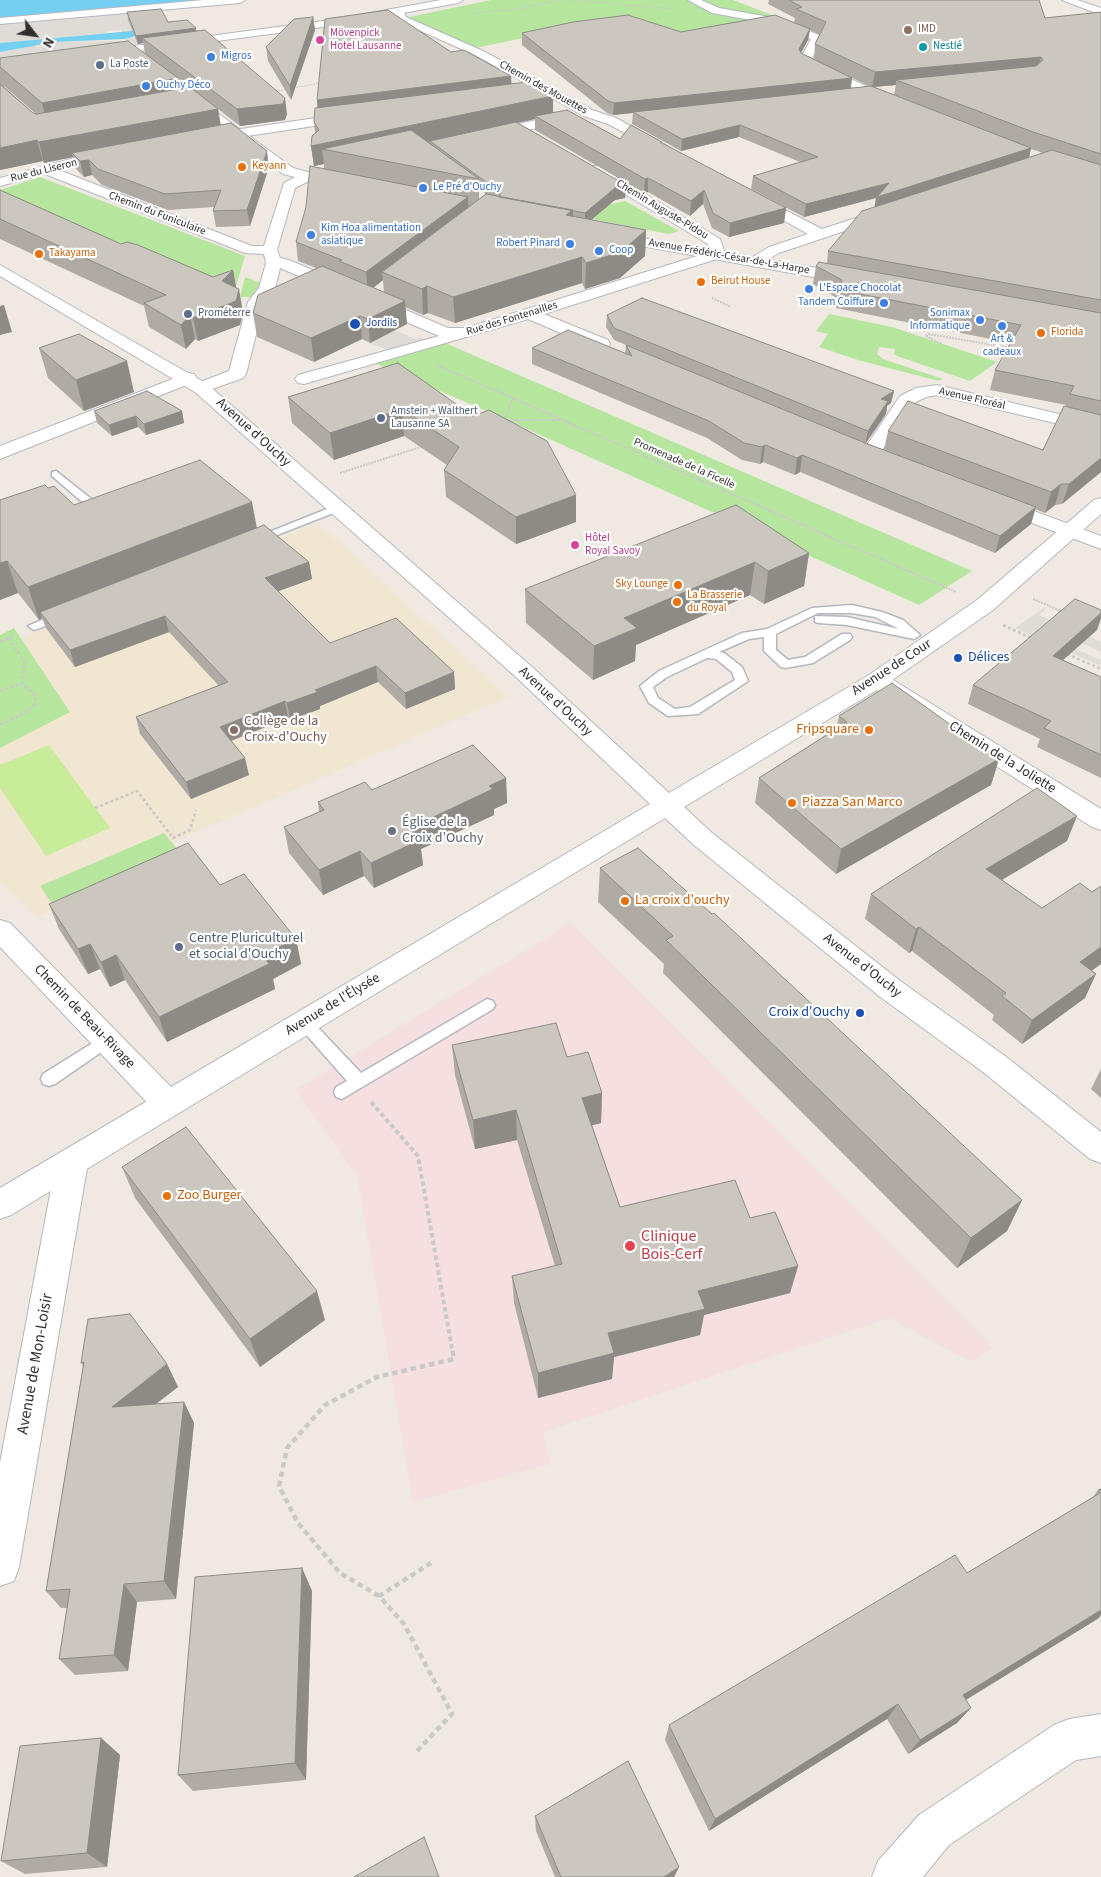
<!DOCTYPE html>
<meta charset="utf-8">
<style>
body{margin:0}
#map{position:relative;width:1101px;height:1877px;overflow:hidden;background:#efe9e1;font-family:"Source Sans 3",sans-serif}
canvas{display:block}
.north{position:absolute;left:10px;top:10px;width:50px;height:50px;-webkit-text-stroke:4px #fff;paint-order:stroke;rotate:120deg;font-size:14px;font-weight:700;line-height:20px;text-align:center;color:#2e2e2e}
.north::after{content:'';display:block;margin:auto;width:18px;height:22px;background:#2e2e2e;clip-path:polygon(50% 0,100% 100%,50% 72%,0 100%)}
</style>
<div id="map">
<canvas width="1101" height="1877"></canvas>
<div class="north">N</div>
</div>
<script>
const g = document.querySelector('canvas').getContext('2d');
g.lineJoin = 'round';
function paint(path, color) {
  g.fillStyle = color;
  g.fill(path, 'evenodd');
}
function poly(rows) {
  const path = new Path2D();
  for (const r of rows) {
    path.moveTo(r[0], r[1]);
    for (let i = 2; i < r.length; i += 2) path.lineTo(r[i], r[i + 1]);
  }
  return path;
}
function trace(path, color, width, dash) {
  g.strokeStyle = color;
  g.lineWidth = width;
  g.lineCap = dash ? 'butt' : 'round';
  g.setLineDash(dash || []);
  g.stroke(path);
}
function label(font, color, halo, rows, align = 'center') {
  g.font = font + ' "Source Sans 3",sans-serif';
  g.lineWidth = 4.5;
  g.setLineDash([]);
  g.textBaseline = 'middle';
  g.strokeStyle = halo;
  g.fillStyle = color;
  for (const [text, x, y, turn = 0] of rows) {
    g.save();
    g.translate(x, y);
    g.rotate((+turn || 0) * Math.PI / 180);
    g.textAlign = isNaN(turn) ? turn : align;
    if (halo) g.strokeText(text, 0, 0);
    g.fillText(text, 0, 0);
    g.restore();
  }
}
paint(poly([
 [318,523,508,697,173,842,182,855,37,917,0,882,0,748,70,712,21,638]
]), '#f0e6d1');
paint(poly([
 [571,923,993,1348,971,1362,889,1318,543,1432,550,1464,413,1502,357,1175,295,1090]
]), '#f5dfe0');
paint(poly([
 [491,0,733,0,782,19,664,36,563,30,465,50,395,20],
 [40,177,245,256,232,299,0,190],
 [625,201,679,231,669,234,566,214],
 [245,277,261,283,251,297,240,297],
 [829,314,892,327,997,362,970,381,897,356,894,354,895,349,879,347,877,354,883,359,943,379,939,381,858,360,819,347,828,334,816,331],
 [445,343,972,571,919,605,505,419,375,363],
 [14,628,70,712,0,748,0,635],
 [164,833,182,855,56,909,40,886]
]), '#b6e59e');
paint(poly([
 [49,745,110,828,46,856,0,788,0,765]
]), '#c9ec9a');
paint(poly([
 [123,7,132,29,165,28,122,32,121,30,107,31,107,33,0,43,0,18],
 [147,35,169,40,0,63,0,52,35,45,36,47,42,47,41,44,55,42,125,41,125,39],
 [284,283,416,339,420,337,433,343,390,351,370,343,375,340,282,288],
 [1044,608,1046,609,1039,615,1101,642,1101,652,1082,643,1076,649,1101,660,1101,666,1015,628]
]), '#dfdcd8');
paint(poly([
 [0,0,202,0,0,18],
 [165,28,125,39,55,42,0,52,0,43]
]), '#75cff0');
const lane = poly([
 [56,471,95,502,95,506,87,506,52,476,52,472,56,471],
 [337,505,341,506,341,510,259,542,255,543,249,540,337,505],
 [852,605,882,612,903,620,920,635,914,639,847,625,819,623,815,622,815,616,847,617,899,629,875,617,852,613,818,613,776,634,776,650,788,660,805,657,842,634,850,634,852,637,850,640,813,663,785,668,781,667,764,651,764,637,749,639,719,652,724,653,742,667,748,681,698,714,668,716,649,703,640,686,659,671,742,633,767,629,812,608,852,605],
 [707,658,716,659,732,672,735,680,690,707,675,709,658,698,653,687,667,677,707,658],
 [61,612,65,613,65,619,34,630,28,626,61,612],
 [487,999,493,1001,495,1005,493,1009,342,1099,336,1097,334,1092,336,1087,347,1081,295,1022,297,1018,303,1016,309,1018,361,1073,487,999],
 [107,1034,113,1036,115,1040,113,1044,55,1084,49,1086,43,1084,41,1079,43,1074,107,1034]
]);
const street = poly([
 [204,0,245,0,240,3,0,24,0,18,204,0],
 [688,0,701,0,719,8,780,19,821,36,823,38,811,60,899,102,897,105,889,105,801,63,799,61,811,39,773,24,712,13,688,0],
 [1062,0,1077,0,1101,8,1101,15,1062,0],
 [399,9,403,10,406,17,483,51,592,110,616,118,667,146,660,150,655,149,608,124,584,116,475,55,398,21,394,12,399,9],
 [350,113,356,117,354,120,207,142,201,138,207,134,350,113],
 [571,113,577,117,575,120,489,138,483,134,489,130,571,113],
 [110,152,117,156,115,159,59,170,252,246,264,246,284,183,301,174,311,174,313,177,311,180,295,188,277,250,280,258,289,260,448,328,466,328,710,252,708,244,588,172,586,169,588,166,598,166,720,239,725,254,723,257,544,314,608,340,610,344,608,348,596,348,528,319,304,384,298,383,295,379,298,375,439,336,280,268,275,289,264,303,246,374,243,378,201,393,195,392,192,388,195,384,229,371,248,302,259,288,266,263,264,254,245,253,45,174,0,186,0,178,71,159,110,152],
 [752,193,822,229,887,208,894,212,892,215,779,253,756,266,751,264,748,261,751,258,769,247,808,234,747,200,745,197,752,193],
 [188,373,194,374,197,378,194,382,0,459,0,446,188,373],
 [937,385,1101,424,1101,434,937,395,926,397,912,404,877,458,863,458,861,454,900,396,916,388,937,385],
 [999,498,1101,536,1101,549,992,508,989,504,992,500,999,498],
 [877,673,885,675,1101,809,1101,830,1092,827,869,685,866,680,869,675,877,673],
 [0,920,10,923,179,1095,183,1104,179,1113,168,1117,157,1113,0,947,0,920],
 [72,1149,83,1152,88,1162,19,1567,14,1581,0,1586,0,1463,56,1162,61,1152,72,1149],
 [1101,1714,1101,1756,1076,1760,949,1845,923,1877,872,1877,878,1861,919,1815,1054,1725,1069,1719,1101,1714]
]);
const secondary = poly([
 [441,0,463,0,458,3,331,26,103,56,97,53,103,50,331,20,441,0],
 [190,93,293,168,350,183,352,186,345,190,283,174,186,100,184,97,186,94,190,93],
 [608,232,852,274,860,279,852,284,603,239,601,236,603,233,608,232],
 [0,265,207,384,532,667,669,793,869,675,977,600,1094,500,1101,498,1101,514,993,610,885,685,684,807,712,833,899,980,1005,1056,1101,1132,1101,1163,1090,1159,983,1072,879,996,694,845,665,818,11,1215,0,1219,0,1188,650,804,516,677,195,392,0,276,0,265]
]);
trace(lane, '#b4b7c1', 3);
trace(street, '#b4b7c1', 2);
trace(secondary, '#b4b7c1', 2);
trace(poly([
 [570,0,674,9],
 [475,13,518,9,561,0],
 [37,38,40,47],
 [272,92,320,83]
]), '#c9c9c9', 1, [2, 1]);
trace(poly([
 [712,298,731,307],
 [926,336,928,334,1011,348],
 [926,336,942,344],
 [437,365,956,592],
 [505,419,513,398],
 [501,420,560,420],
 [340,473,424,446],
 [1033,599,1061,611]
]), '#c9c9c9', 2, [2, 1]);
trace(poly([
 [1058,610,1064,612],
 [1003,625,1033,639],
 [13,636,8,638,25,662,22,683],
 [0,642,8,638],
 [1067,654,1101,669],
 [0,691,22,683,36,697,35,704,28,711,0,725],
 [95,808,137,791,173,838,190,830,196,810]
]), '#c9c9c9', 2.5, [3, 2.5]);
trace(poly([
 [371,1102,418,1156,452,1349]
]), '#c9c9c9', 4, [4.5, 3]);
trace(poly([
 [379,1596,340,1573,298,1523,279,1486,287,1448,325,1405,377,1377,454,1359,452,1348],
 [417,1751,452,1714,404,1624,379,1596,431,1563]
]), '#c9c9c9', 4.5, [5.5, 4]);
paint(lane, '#fff');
paint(street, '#fff');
paint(secondary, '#fff');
paint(poly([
 [769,0,1039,0,1045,18,1101,12,1101,472,1062,504,1055,505,1045,513,1035,509,1031,524,995,553,800,472,795,475,763,462,760,464,742,460,707,438,532,364,532,348,625,354,626,345,614,340,606,327,607,315,894,391,891,403,887,406,886,414,866,443,884,450,888,431,1043,450,1066,405,990,390,995,370,1011,343,836,308,837,298,813,284,816,266,827,263,828,251,875,207,876,198,804,217,751,189,753,176,800,162,739,137,681,151,632,124,633,113,613,115,607,113,522,45,522,33,681,32,794,23,795,18,768,4],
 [810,30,820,35,815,44,814,59,801,53,808,40],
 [825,65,871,87,851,88,852,78],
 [896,85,894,95,873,87],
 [1031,149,1043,153,1029,158],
 [127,12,168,22,196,28,196,31,287,114,285,120,240,126,218,109,221,125,269,167,250,226,216,227,213,211,214,207,168,210,102,185,92,175,84,177,76,169,73,157,44,163,43,161,0,170,0,58,145,53,143,43,138,44,128,20],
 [178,79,190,88,180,89],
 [3,86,5,87,36,114,33,113],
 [313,17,315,30,291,100,268,61,266,47],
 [451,52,512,84,553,113,620,139,662,144,786,208,784,223,729,237,712,228,703,204,690,216,648,192,644,193,535,130,535,119,517,123,626,185,625,198,615,200,591,220,646,230,645,256,620,278,585,289,582,283,455,323,428,313,423,315,405,307,407,324,370,343,362,339,314,362,257,337,253,313,316,268,298,261,296,242,324,169,324,164,314,166,311,146,315,134,314,122,318,108,317,100],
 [479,189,486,194,479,200],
 [383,280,384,292,373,288],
 [0,190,121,244,213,277,233,270,236,288,243,312,240,325,198,341,195,339,186,349,149,327,144,306,0,239],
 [39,348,134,392,84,411,48,378],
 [398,363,576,522,516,544,446,497,444,470,447,465,404,436,334,460,292,423,288,397],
 [94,411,182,411,184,423,146,435,138,427,112,436,97,423],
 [48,488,74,505,257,528,309,562,312,579,278,591,330,643,454,672,455,689,406,709,378,682,320,706,320,709,290,720,288,718,231,741,249,775,191,799,140,734,136,717,219,686,169,632,75,667,46,628,42,618,39,620,18,593,0,600,0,500],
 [809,553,804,586,764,604,750,595,636,645,635,661,593,680,526,623,525,589],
 [1101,610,1101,618,1097,630,1063,660,1101,677,1101,778,1037,747,1040,739,968,704,973,685],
 [839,716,999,759,991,785,836,874,755,803,759,778,836,729],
 [506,778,507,803,494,809,494,815,421,849,423,865,374,888,364,876,323,895,289,853,284,827,319,812,318,802,372,790],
 [1067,841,1002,880,1042,908,1092,892,1101,886,1101,964,1091,971,1085,998,1022,1044,992,1020,994,1015,912,951,909,953,865,919,871,894],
 [600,868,1022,1200,1007,1231,957,1268,663,973,664,964,598,902],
 [220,885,296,939,301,964,273,979,275,989,167,1042,125,980,110,987,100,969,88,974,59,929,49,904],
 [452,1045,567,1057,602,1093,601,1123,592,1125,620,1207,750,1218,798,1266,790,1293,704,1315,700,1335,614,1357,612,1379,538,1398,514,1303,512,1276,555,1266,517,1140,475,1149,455,1075],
 [1101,1069,1101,1098,1091,1089],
 [122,1167,325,1320,260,1367,135,1198],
 [81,1363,167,1364,178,1387,156,1404,184,1402,194,1423,176,1599,137,1602,128,1671,75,1675,59,1659,67,1608,61,1608,46,1591,83,1366],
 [1101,1489,1099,1618,966,1700,957,1723,908,1754,887,1719,709,1831,665,1740,669,1725,967,1573,1093,1497,1098,1490],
 [302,1568,312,1591,306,1780,193,1791,178,1775],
 [101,1738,120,1755,107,1867,25,1874,1,1861],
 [535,1816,679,1867,674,1877,555,1877,536,1831]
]), '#afaba4');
paint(poly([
 [313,17,315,30,291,100,290,86],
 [196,28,197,36,142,38,143,43,138,44,136,36],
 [810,29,808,40,797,60,799,49],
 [1041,57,1037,72,896,80,896,85,872,87,875,72],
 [511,76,512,91,318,116,317,100],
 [178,78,181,98,47,123,42,103],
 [852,78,850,90,613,115,614,103],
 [553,96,553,115,535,116,535,119,360,156,322,149,324,164,314,166,311,146],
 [285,98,287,114,285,120,240,126,237,109],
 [218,109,221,129,72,153,73,157,44,163,39,142],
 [740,125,739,137,681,151,682,139],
 [37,140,43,161,0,170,0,148],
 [1031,148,1028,161,874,210,876,198,804,217,806,204,889,183],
 [267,151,269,167,250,226,247,210],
 [89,160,92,175,84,177,80,161],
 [648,178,648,192,644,193,645,179],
 [626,185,625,198,615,200,585,225,585,213,615,188],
 [704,190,703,204,690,216,691,201],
 [468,197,469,216,382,272,383,280,368,292,366,272],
 [786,208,784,223,729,237,730,223],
 [573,210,573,235,566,215],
 [646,230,645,256,620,278,585,289,586,263],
 [582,257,582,283,455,323,453,297],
 [233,270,237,293,222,281],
 [427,286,428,313,423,315,422,289],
 [239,289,243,312,240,325,198,341,193,318],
 [405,301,407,324,370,343,368,319],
 [4,305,12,332,0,335,0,306],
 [190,315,195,339,186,349,181,325],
 [360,316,362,339,314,362,311,338],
 [127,361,134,392,84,411,76,380],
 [894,391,891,403,887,406,886,414,865,444,868,431,881,399],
 [402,409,404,436,334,460,330,433],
 [182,411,184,423,146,435,144,424],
 [136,416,138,427,112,436,109,425],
 [765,445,763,462,760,464,762,447],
 [802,455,800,472,795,475,797,458],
 [1101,458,1101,472,1062,504,1069,484],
 [1061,484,1055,505,1045,513,1051,492],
 [576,495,576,522,516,544,516,517],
 [252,502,258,534,40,612,42,618,39,620,28,587],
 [1036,507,1031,524,995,553,1000,536],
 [809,553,804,586,764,604,768,571],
 [7,561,18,593,0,600,0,563],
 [309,562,312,579,268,595,265,578],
 [755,562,750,595,636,645,635,661,593,680,594,646,624,618],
 [1101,613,1101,618,1097,630,1046,675,1053,656],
 [165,616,169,632,75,667,70,650],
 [376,666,378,682,320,706,320,709,290,720,287,703,315,690],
 [454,672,455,689,406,709,405,693],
 [285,701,288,718,223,744,220,727],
 [245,758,249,775,191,799,186,782],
 [999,759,991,785,836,874,841,849],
 [506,778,507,803,494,809,494,815,421,849,423,865,374,888,371,863,410,828,489,786],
 [1077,816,1067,841,978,894,986,869],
 [360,851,364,876,323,895,319,870],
 [919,927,912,951,909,953,916,929],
 [296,939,301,964,273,979,275,989,167,1042,159,1017,263,955],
 [90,944,100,969,88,974,78,949],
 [1101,947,1101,964,1069,987,1080,962],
 [116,955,125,980,110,987,101,962],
 [1096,974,1085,998,1022,1044,1032,1020],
 [602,1093,601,1123,581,1128,582,1098],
 [516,1110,517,1140,475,1149,473,1120],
 [1022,1200,1007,1231,957,1268,971,1238],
 [798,1266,790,1293,704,1315,700,1335,614,1357,612,1379,538,1398,538,1373,608,1333,698,1291],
 [317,1291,325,1320,260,1367,250,1339],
 [167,1364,178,1387,124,1428,112,1407],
 [184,1402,194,1423,176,1599,164,1581],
 [302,1568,312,1591,306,1780,295,1763],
 [124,1584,137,1602,128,1671,114,1655],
 [1101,1610,1101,1615,1099,1618,949,1710,963,1695],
 [898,1704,887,1719,709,1831,715,1819],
 [971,1708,957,1723,908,1754,920,1740],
 [101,1738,120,1755,107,1867,87,1853],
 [679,1867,674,1877,664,1877]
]), '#8e8b86');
const building = poly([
 [789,0,1039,0,1045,18,1101,12,1101,154,1033,132,896,80,1036,66,1043,60,1041,57,875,72,815,44,826,22,796,9,802,7,789,0],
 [161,9,168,22,187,20,196,28,136,36,127,12,161,9],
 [388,10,451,52,464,50,511,76,317,100,325,19,388,10],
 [628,15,681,32,775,15,810,29,799,49,801,53,852,78,614,103,608,101,522,33,573,22,628,15],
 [313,17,290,86,266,47,294,19,313,17],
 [205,30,285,98,283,104,237,109,142,38,205,30],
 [128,41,178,78,42,103,0,67,0,58,128,41],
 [527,82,553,96,311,146,312,136,319,130,314,122,315,108,527,82],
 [0,84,33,113,37,114,190,87,218,109,39,142,37,140,0,148,0,84],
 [871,86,1031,148,877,197,889,183,806,204,753,176,818,157,740,125,682,139,633,112,871,86],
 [567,110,620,139,631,125,662,142,660,142,786,208,730,223,713,213,704,190,691,201,648,178,645,179,535,116,567,110],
 [516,122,626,185,615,188,585,213,499,197,501,193,430,141,516,122],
 [231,123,267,151,247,210,213,211,221,190,165,194,98,169,89,160,80,161,72,153,231,123],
 [411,130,479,179,322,149,411,130],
 [1052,150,1101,165,1101,300,828,251,862,211,1052,150],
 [310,166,468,197,366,272,339,261,342,260,296,242,306,207,310,166],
 [0,190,121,244,127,242,138,245,213,277,233,270,222,281,239,289,236,301,193,318,190,315,181,325,144,303,166,295,0,219,0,190],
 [486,194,573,210,566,215,646,230,621,252,586,263,582,257,453,297,427,286,422,289,382,272,486,194],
 [819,262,1101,313,1101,401,1070,394,1074,386,995,370,1021,325,839,290,842,280,816,266,819,262],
 [322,266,405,301,368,319,360,316,311,338,253,313,258,295,322,266],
 [642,298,894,391,881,399,888,401,868,431,614,328,607,315,642,298],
 [568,330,632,356,626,345,865,443,1036,507,1000,536,802,455,797,458,765,445,762,447,744,443,709,421,532,348,568,330],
 [79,334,127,361,76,380,39,348,79,334],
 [398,363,473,416,489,410,547,441,576,495,516,517,444,470,459,447,402,409,330,433,288,397,398,363],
 [147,391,182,411,144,424,136,416,109,425,94,411,147,391],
 [908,401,1043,450,1064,406,1101,415,1101,458,1069,484,1061,484,1051,492,888,431,908,401],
 [200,460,252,502,28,587,7,561,0,563,0,500,45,485,48,488,54,486,74,505,200,460],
 [736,505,809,553,768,571,755,562,624,618,637,628,594,646,525,589,736,505],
 [264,525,309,562,265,578,330,643,396,618,454,672,405,693,376,666,315,690,318,692,287,703,285,701,220,727,245,758,186,782,136,717,228,682,165,616,70,650,40,612,264,525],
 [1075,599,1101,610,1101,613,1053,656,1101,677,1101,755,1044,728,1051,721,973,685,1075,599],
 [892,683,999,759,841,849,759,778,847,722,839,716,892,683],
 [473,745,506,778,489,786,493,789,410,828,420,840,371,863,360,851,319,870,284,827,324,810,318,802,365,782,372,790,473,745],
 [1037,788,1077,816,986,869,1042,908,1080,883,1092,892,1101,886,1101,947,1080,962,1096,974,1032,1020,1002,996,1006,993,919,927,916,929,871,894,1037,788],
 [188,843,220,885,244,874,296,939,263,955,269,964,159,1017,116,955,101,962,90,944,78,949,49,904,188,843],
 [638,848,712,914,714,913,1022,1200,971,1238,666,940,673,936,600,868,638,848],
 [556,1023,567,1057,588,1052,602,1093,582,1098,620,1207,735,1180,750,1218,775,1212,798,1266,698,1291,705,1309,608,1333,614,1353,538,1373,512,1276,562,1264,516,1110,473,1120,452,1045,556,1023],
 [186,1127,317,1291,250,1339,122,1167,186,1127],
 [130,1314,167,1364,112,1407,184,1402,164,1581,124,1584,114,1655,59,1659,70,1589,46,1591,84,1362,81,1363,88,1319,130,1314],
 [1101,1489,1101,1610,963,1695,971,1708,920,1740,898,1704,715,1819,669,1725,955,1555,967,1573,1100,1493,1098,1490,1101,1489],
 [302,1568,295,1763,178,1775,195,1577,302,1568],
 [101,1738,87,1853,1,1861,20,1746,101,1738],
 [628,1761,679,1867,664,1877,561,1877,535,1816,628,1761],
 [424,1837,439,1877,354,1877,424,1837]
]);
paint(building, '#cbc7bf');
trace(building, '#8e8b86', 1);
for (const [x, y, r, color] of [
 [908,30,5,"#8d6e63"],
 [320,40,5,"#d1479c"],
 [923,47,5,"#0f9aa8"],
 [211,57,5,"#3f7fe0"],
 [100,65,5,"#5c6f8a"],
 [146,86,5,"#3f7fe0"],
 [242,167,5,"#e8710a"],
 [423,188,5,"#3f7fe0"],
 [311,235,5,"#3f7fe0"],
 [570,244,5,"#3f7fe0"],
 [599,251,5,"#3f7fe0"],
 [39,254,5,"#e8710a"],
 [701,282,5,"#e8710a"],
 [809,289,5,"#3f7fe0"],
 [884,303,5,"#3f7fe0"],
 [188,314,5,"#5c6f8a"],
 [980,320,5,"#3f7fe0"],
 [355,324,6,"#1a4fb4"],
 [1002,326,5,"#3f7fe0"],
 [1041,333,5,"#e8710a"],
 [381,418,5,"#5c6f8a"],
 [575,545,5,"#d1479c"],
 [678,585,5,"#e8710a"],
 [677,602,5,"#e8710a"],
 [958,658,5,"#1a4fb4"],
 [234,730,5,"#8d6e63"],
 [869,730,5,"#e8710a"],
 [792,803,5,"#e8710a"],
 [392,831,5,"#6b7280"],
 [625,901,5,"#e8710a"],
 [179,947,5,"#5c6f8a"],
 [860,1013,5,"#1a4fb4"],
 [167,1196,5,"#e8710a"],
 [630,1246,6,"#e0444e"]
]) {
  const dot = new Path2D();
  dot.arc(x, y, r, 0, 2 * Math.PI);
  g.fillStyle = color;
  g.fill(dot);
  trace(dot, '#fff', 2);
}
label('11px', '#785e54', '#fff', [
 ["IMD",918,30]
], 'left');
label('11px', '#b23c85', '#fff', [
 ["Mövenpick",330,34],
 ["Hotel Lausanne",330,47],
 ["Hôtel",585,539],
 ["Royal Savoy",585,552]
], 'left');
label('11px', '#0d838f', '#fff', [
 ["Nestlé",933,47]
], 'left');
label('11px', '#366cbe', '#fff', [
 ["Migros",221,57],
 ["Ouchy Déco",156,86],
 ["Le Pré d'Ouchy",433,188],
 ["Kim Hoa alimentation",321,229],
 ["asiatique",321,242],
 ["Robert Pinard",560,244,"right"],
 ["Coop",609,251],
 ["L'Espace Chocolat",819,289],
 ["Tandem Coiffure",874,303,"right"],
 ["Sonimax",970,314,"right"],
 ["Informatique",970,327,"right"],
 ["Art &",1002,340,"center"],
 ["cadeaux",1002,353,"center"]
], 'left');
label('11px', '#4e5e75', '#fff', [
 ["La Poste",110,65],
 ["Prométerre",198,314],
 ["Amstein + Walthert",391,412],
 ["Lausanne SA",391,425]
], 'left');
label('11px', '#2e2e2e', '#fff', [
 ["Chemin des Mouettes",543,88,29],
 ["Rue du Liseron",44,171,-14],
 ["Chemin Auguste-Pidou",662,210,31],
 ["Chemin du Funiculaire",157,214,21],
 ["Avenue Frédéric-César-de-La-Harpe",729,257,10],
 ["Rue des Fontenailles",512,319,-17],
 ["Avenue Floréal",972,399,13],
 ["Promenade de la Ficelle",684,464,24]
]);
label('11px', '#c56008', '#fff', [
 ["Keyann",252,167],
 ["Takayama",49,254],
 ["Beirut House",711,282],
 ["Florida",1051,333],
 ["Sky Lounge",668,585,"right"],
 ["La Brasserie",687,596],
 ["du Royal",687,609]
], 'left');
label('11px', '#164399', '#fff', [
 ["Jordils",366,324]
], 'left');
label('14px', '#2e2e2e', '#fff', [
 ["Avenue d'Ouchy",253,433,42],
 ["Avenue de Cour",892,668,-33],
 ["Avenue d'Ouchy",555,702,43],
 ["Chemin de la Joliette",1002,758,32],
 ["Avenue d'Ouchy",862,966,38],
 ["Avenue de l'Élysée",333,1005,-31],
 ["Chemin de Beau-Rivage",84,1017,46]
]);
label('14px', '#164399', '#fff', [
 ["Délices",968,658],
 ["Croix d'Ouchy",850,1013,"right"]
], 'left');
label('14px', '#785e54', '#fff', [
 ["Collège de la",244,722],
 ["Croix-d'Ouchy",244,738]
], 'left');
label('14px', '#c56008', '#fff', [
 ["Fripsquare",859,730,"right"],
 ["Piazza San Marco",802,803],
 ["La croix d'ouchy",635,901],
 ["Zoo Burger",177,1196]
], 'left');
label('14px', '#5b616d', '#fff', [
 ["Église de la",402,823],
 ["Croix d’Ouchy",402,839]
], 'left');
label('14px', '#4e5e75', '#fff', [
 ["Centre Pluriculturel",189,939],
 ["et social d'Ouchy",189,955]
], 'left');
label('16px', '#be3a42', '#fff', [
 ["Clinique",641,1237],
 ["Bois-Cerf",641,1255]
], 'left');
label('16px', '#2e2e2e', '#fff', [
 ["Avenue de Mon-Loisir",36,1364,-80]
]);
</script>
